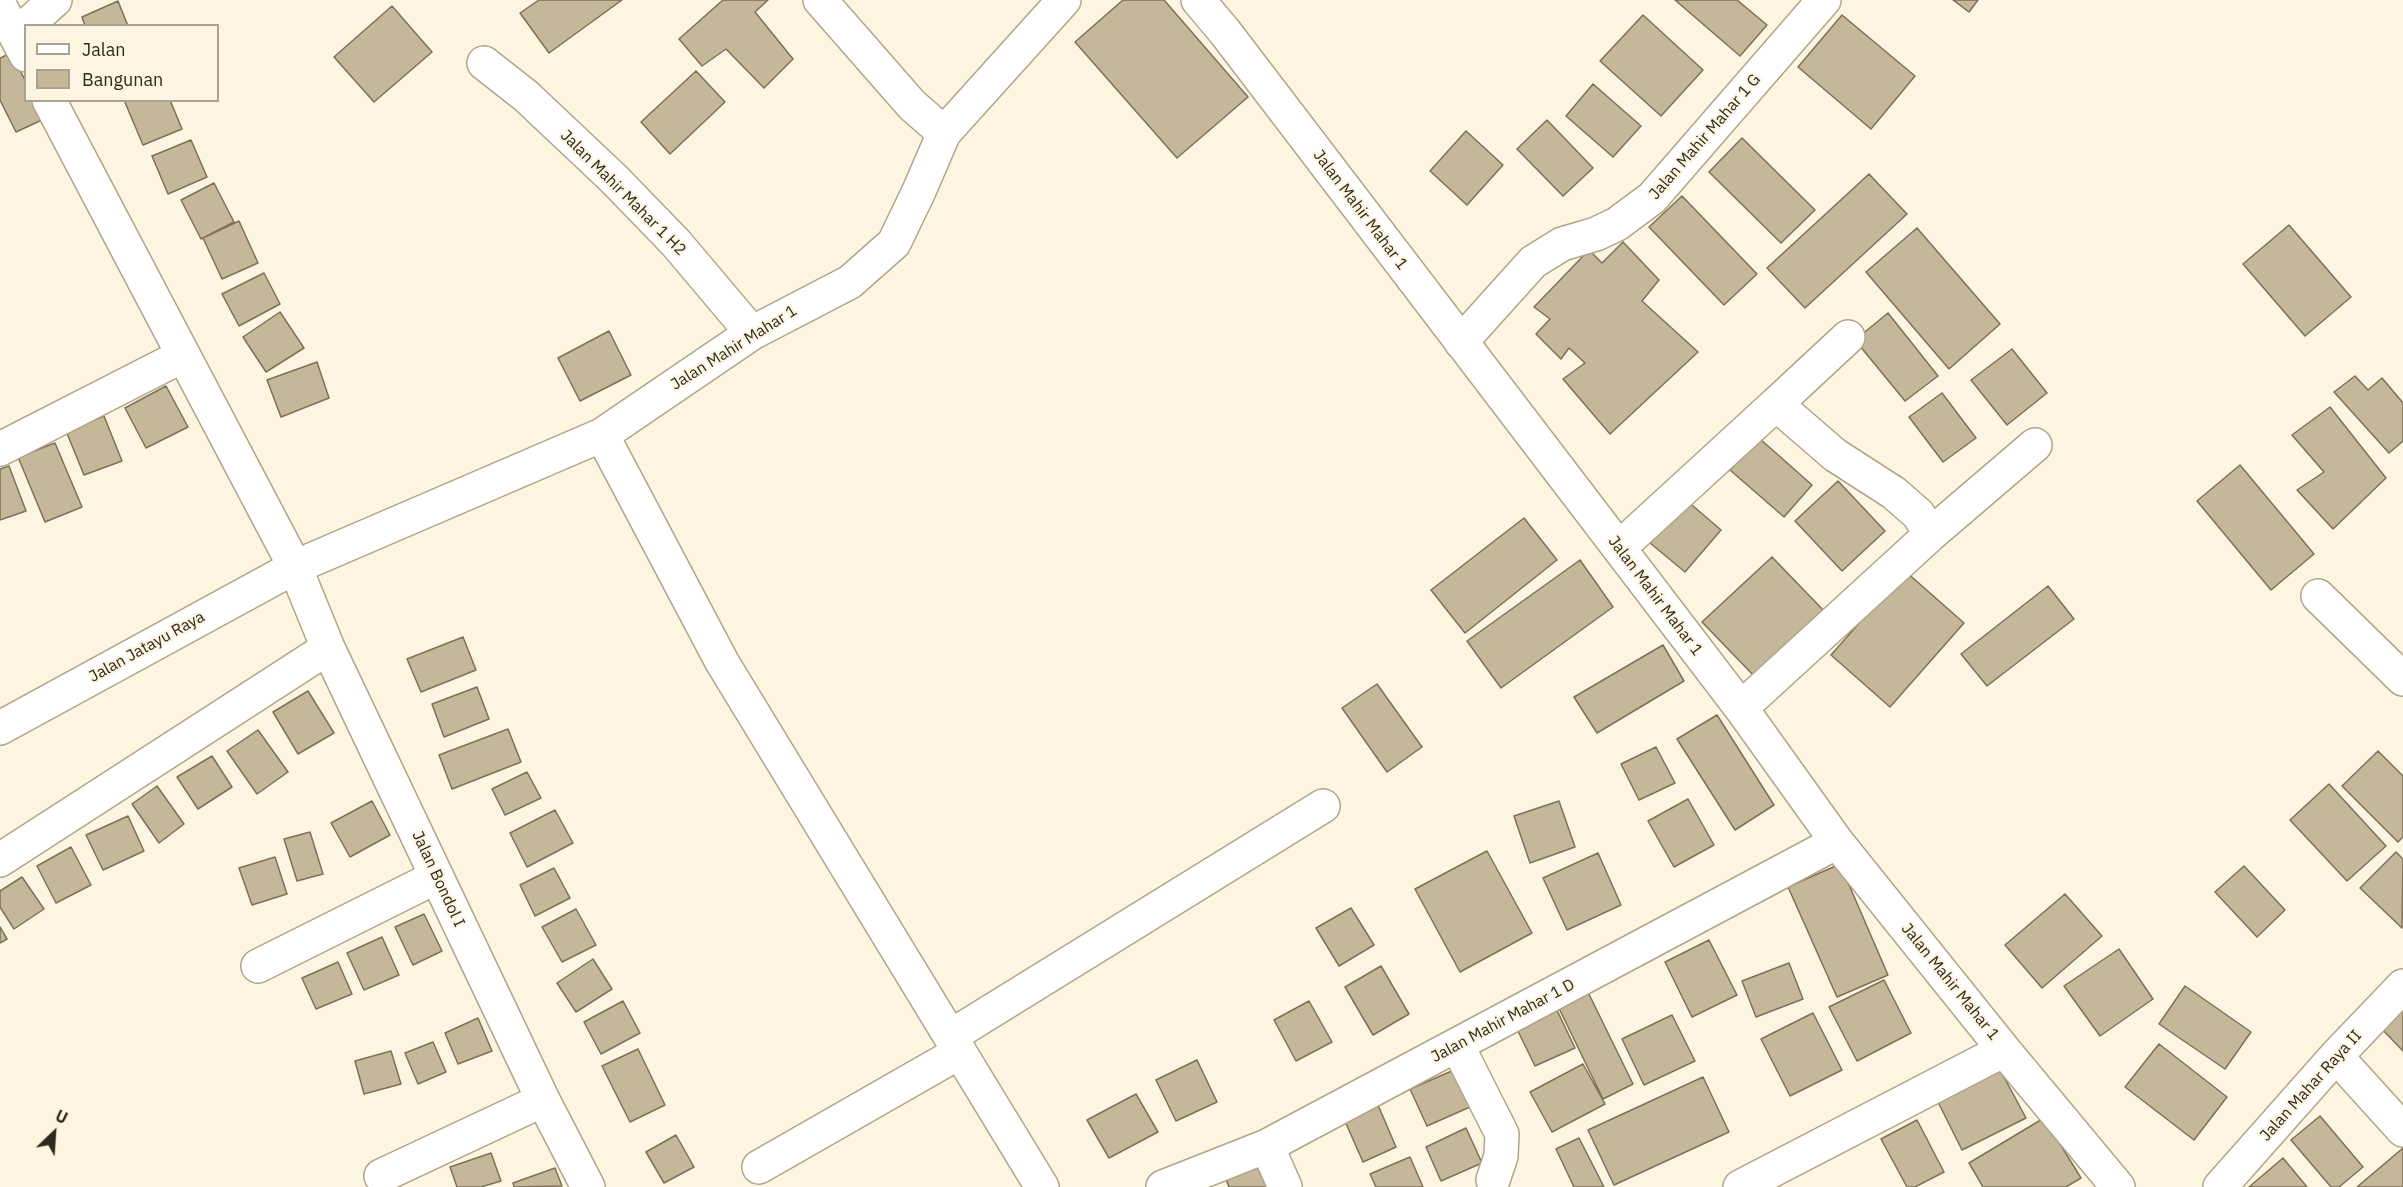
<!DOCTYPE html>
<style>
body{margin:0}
#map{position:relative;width:2403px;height:1187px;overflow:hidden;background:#fdf5e2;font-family:"IBM Plex Sans",sans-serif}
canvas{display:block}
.legend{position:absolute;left:24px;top:24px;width:195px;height:78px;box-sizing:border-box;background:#fdf5e2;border:2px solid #aaa393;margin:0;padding:8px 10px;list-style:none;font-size:18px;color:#2e291d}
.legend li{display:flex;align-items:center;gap:12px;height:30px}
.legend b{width:30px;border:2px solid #aaa393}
.north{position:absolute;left:24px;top:1103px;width:60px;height:60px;-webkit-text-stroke:4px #fdf5e2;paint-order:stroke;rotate:25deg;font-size:16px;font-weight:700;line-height:24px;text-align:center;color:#2e291d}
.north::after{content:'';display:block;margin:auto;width:21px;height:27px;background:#2e291d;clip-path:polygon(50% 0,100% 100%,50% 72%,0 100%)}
</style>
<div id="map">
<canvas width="2403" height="1187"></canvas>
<ul class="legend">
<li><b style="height:8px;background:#fff"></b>Jalan</li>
<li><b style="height:16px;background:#c5b799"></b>Bangunan</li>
</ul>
<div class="north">U</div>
</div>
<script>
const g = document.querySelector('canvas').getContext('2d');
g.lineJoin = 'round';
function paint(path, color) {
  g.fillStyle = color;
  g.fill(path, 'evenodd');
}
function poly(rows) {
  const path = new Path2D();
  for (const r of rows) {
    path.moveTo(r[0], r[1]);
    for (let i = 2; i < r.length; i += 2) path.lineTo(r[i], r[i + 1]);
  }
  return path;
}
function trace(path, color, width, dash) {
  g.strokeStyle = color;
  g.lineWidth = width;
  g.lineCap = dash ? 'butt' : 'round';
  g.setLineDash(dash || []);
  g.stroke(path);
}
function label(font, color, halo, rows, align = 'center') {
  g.font = font + ' "IBM Plex Sans",sans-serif';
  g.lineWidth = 4.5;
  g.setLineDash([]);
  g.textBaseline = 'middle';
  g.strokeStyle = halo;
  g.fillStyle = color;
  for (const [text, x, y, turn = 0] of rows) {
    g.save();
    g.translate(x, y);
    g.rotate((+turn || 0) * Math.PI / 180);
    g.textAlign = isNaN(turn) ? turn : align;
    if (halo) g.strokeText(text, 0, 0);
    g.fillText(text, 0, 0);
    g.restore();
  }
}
const building = poly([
 [539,0,622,0,549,53,520,13,539,0],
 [723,0,768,0,755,12,793,59,764,88,726,49,702,66,679,39,723,0],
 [1123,0,1164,0,1248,97,1177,158,1075,42,1123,0],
 [1675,0,1737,0,1767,25,1740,56,1675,0],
 [1953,0,1978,0,1969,12,1953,0],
 [118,1,128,26,85,26,82,17,118,1],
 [392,6,432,52,374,102,334,57,392,6],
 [1643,15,1703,70,1661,116,1600,61,1643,15],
 [1842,15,1915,76,1871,129,1798,67,1842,15],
 [11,53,26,82,26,100,35,100,44,119,16,132,0,100,0,58,11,53],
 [696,71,725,102,670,154,641,122,696,71],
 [1593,84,1641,126,1613,157,1566,116,1593,84],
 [124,100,170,100,182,129,143,145,124,100],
 [1547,120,1593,168,1563,196,1517,149,1547,120],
 [1466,131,1503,165,1467,205,1430,171,1466,131],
 [1742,138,1815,210,1781,243,1709,172,1742,138],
 [191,140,207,177,168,194,152,156,191,140],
 [1869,174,1907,214,1805,308,1767,268,1869,174],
 [214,183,234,222,201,239,181,200,214,183],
 [1682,196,1757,274,1724,305,1649,227,1682,196],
 [239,221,258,263,222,279,203,238,239,221],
 [2289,225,2351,297,2305,336,2243,264,2289,225],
 [1917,228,2000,324,1949,369,1866,272,1917,228],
 [1623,242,1659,280,1642,301,1698,352,1610,434,1563,379,1585,363,1569,348,1561,359,1536,334,1550,319,1534,307,1589,250,1602,263,1623,242],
 [264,273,280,304,239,326,222,294,264,273],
 [280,312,304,348,266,372,243,337,280,312],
 [1888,313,1938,376,1905,401,1855,340,1888,313],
 [609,331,631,375,580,401,558,358,609,331],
 [2012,349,2047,393,2007,425,1971,380,2012,349],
 [317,362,329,398,281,417,267,380,317,362],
 [2355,376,2368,390,2382,378,2403,403,2403,441,2389,453,2334,392,2355,376],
 [166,386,188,427,146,448,125,408,166,386],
 [1942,393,1976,438,1943,462,1909,417,1942,393],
 [2330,407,2386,478,2333,529,2297,490,2324,472,2292,435,2330,407],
 [104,416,122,461,84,475,66,431,104,416],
 [1759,438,1812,485,1784,517,1730,470,1759,438],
 [55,443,82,507,45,522,18,457,55,443],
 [2240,465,2314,554,2271,590,2197,501,2240,465],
 [9,466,26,511,0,520,0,469,9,466],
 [1838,481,1885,531,1842,571,1795,521,1838,481],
 [1686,500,1721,530,1685,572,1650,543,1686,500],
 [1524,518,1557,560,1465,633,1431,590,1524,518],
 [1772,557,1826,613,1756,678,1702,622,1772,557],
 [1580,560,1613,607,1501,688,1467,641,1580,560],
 [1905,571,1964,623,1890,707,1831,655,1905,571],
 [2048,586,2074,619,1987,686,1961,654,2048,586],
 [463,637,476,670,421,692,407,659,463,637],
 [1663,645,1684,681,1597,733,1574,697,1663,645],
 [1377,684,1422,747,1387,772,1342,708,1377,684],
 [477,687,489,719,444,737,432,704,477,687],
 [308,691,334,733,298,754,273,712,308,691],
 [1717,715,1774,805,1735,830,1677,739,1717,715],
 [508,729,521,762,452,789,439,755,508,729],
 [258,730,288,772,257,794,227,751,258,730],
 [1656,747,1675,783,1639,800,1621,764,1656,747],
 [2378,751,2403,776,2403,837,2398,842,2342,786,2378,751],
 [212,756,232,787,198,809,177,777,212,756],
 [527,772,541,798,505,815,492,789,527,772],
 [2329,784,2386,846,2347,881,2290,820,2329,784],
 [157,786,184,824,159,843,132,804,157,786],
 [1688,799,1714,845,1674,867,1648,821,1688,799],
 [372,801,390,835,350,857,331,823,372,801],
 [1559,801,1575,847,1530,863,1514,816,1559,801],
 [555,810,573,843,527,867,510,833,555,810],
 [128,816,144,851,103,870,86,835,128,816],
 [310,832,323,874,297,881,284,839,310,832],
 [71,847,91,885,56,903,37,866,71,847],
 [1487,851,1532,933,1460,972,1415,889,1487,851],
 [2396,852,2403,859,2402,928,2360,888,2396,852],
 [1598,853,1621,905,1567,930,1543,878,1598,853],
 [275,857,287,894,252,905,239,868,275,857],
 [1840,864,1888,975,1837,997,1788,887,1840,864],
 [2244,866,2285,910,2257,937,2215,892,2244,866],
 [554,868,570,898,535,916,520,885,554,868],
 [22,877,44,909,14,929,0,907,0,891,22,877],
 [2065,894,2102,936,2042,988,2005,945,2065,894],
 [1351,908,1374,945,1339,966,1316,928,1351,908],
 [576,909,596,945,562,962,542,927,576,909],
 [424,914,442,951,413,965,395,927,424,914],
 [0,927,7,939,0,943,0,927],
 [382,937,399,975,364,990,347,953,382,937],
 [1709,940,1737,995,1692,1017,1665,962,1709,940],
 [2119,949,2153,999,2100,1036,2064,986,2119,949],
 [593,959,612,989,576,1012,557,983,593,959],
 [338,962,352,994,316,1009,302,978,338,962],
 [1789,963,1803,999,1756,1017,1742,981,1789,963],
 [1381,966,1409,1014,1373,1035,1345,987,1381,966],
 [1884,980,1911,1033,1857,1061,1829,1007,1884,980],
 [1584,984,1633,1084,1603,1099,1554,998,1584,984],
 [2185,986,2251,1032,2225,1069,2159,1024,2185,986],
 [623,1001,640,1033,601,1054,584,1022,623,1001],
 [1309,1001,1332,1042,1296,1061,1274,1020,1309,1001],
 [1554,1004,1575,1048,1535,1066,1514,1023,1554,1004],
 [2403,1004,2403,1051,2380,1027,2403,1004],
 [1813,1013,1842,1070,1790,1096,1761,1039,1813,1013],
 [1672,1015,1695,1061,1644,1085,1622,1039,1672,1015],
 [478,1018,492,1051,458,1064,445,1033,478,1018],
 [433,1042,446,1072,418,1084,405,1053,433,1042],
 [2159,1044,2227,1097,2194,1140,2125,1087,2159,1044],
 [638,1049,665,1105,630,1122,602,1066,638,1049],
 [391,1051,401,1084,364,1094,355,1061,391,1051],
 [1197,1060,1217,1102,1176,1121,1156,1080,1197,1060],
 [1583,1064,1605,1104,1552,1132,1530,1092,1583,1064],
 [1997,1064,2026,1118,1962,1150,1935,1096,1997,1064],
 [1454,1070,1470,1107,1427,1126,1410,1089,1454,1070],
 [1703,1077,1729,1132,1614,1185,1588,1130,1703,1077],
 [1136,1094,1158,1132,1109,1158,1087,1120,1136,1094],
 [1378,1105,1396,1147,1363,1162,1344,1119,1378,1105],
 [2320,1116,2363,1167,2339,1187,2331,1187,2291,1140,2320,1116],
 [2044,1118,2081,1178,2066,1187,1983,1187,1969,1163,2044,1118],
 [1917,1120,1944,1172,1915,1187,1907,1187,1881,1139,1917,1120],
 [1466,1128,1482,1163,1441,1181,1426,1147,1466,1128],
 [676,1135,694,1167,664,1183,646,1152,676,1135],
 [1579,1138,1604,1187,1574,1187,1556,1149,1579,1138],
 [2403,1148,2403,1187,2357,1187,2403,1148],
 [491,1153,501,1181,481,1187,457,1187,450,1167,491,1153],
 [1410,1157,1423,1187,1376,1187,1370,1174,1410,1157],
 [2283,1158,2307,1187,2249,1187,2283,1158],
 [1268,1164,1277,1187,1229,1187,1226,1179,1268,1164],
 [555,1168,562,1186,514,1187,513,1183,555,1168]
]);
paint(building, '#c5b799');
trace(building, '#7e7156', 1.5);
const street = poly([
 [820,0,912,105,944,133],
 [1198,0,1225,32,1741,708,1837,842,2004,1050,2118,1187],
 [0,6,26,55],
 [26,26,55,0],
 [484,63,526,96,614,179,676,243,752,333],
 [49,100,295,567,328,648,543,1100,588,1187],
 [1461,342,1533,262,1562,244,1596,234,1617,224,1652,198,1824,0],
 [1776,404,1848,337],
 [602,435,722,662,1042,1187],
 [0,449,182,356],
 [1931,534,2035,445],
 [1619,548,1776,404,1835,455,1894,493,1918,514,1931,534,1741,708],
 [2318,596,2403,679],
 [0,728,295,567,602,435,752,333,850,282,894,243,919,191,944,133,1064,0],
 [0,860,328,648],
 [258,966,436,877],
 [951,1036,1323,806],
 [1457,1045,1502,1134,1501,1156,1493,1180],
 [2336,1056,2403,1130],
 [1267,1146,1285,1187],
 [759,1167,960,1052],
 [381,1176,543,1100],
 [1163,1187,1267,1146,1837,842],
 [1740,1187,2004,1050],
 [2220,1187,2336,1056,2403,986]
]);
trace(street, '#b2a587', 36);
trace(street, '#fff', 33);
label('16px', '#2e291d', '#fdf5e2', [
 ["Jalan Mahir Mahar 1 G",1705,137,-49],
 ["Jalan Mahir Mahar 1 H2",623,193,45],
 ["Jalan Mahir Mahar 1",1360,210,53],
 ["Jalan Mahir Mahar 1",734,348,-32],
 ["Jalan Mahir Mahar 1",1655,596,53],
 ["Jalan Jatayu Raya",147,647,-29],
 ["Jalan Bondol I",438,879,65],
 ["Jalan Mahir Mahar 1",1950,982,51],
 ["Jalan Mahir Mahar 1 D",1503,1021,-28],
 ["Jalan Mahar Raya II",2311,1086,-48]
]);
</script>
